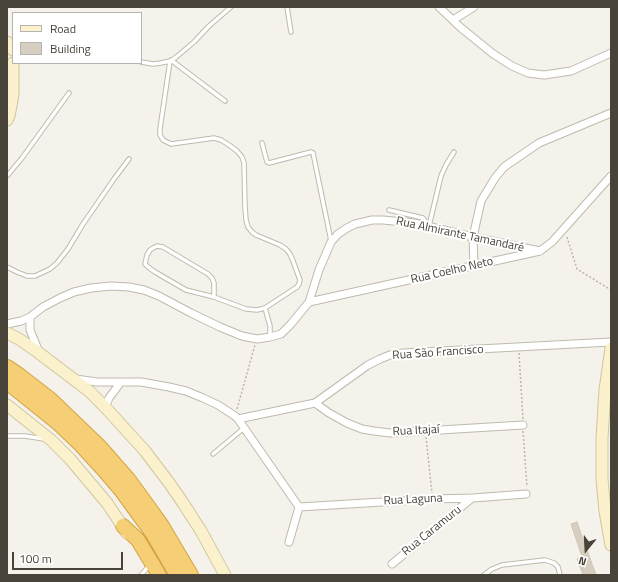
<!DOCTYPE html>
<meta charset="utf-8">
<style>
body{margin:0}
#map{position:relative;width:618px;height:582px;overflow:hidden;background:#f4f2eb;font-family:"Titillium Web",sans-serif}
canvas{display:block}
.frame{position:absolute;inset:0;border:8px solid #484339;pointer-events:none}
.legend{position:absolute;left:12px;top:12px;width:130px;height:52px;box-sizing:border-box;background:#fff;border:1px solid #b6b4b0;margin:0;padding:5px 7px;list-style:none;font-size:12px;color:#484339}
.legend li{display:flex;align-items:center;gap:8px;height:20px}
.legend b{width:20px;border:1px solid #b6b4b0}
.north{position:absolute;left:566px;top:530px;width:40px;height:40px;-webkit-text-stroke:3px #fff;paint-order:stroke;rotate:198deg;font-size:11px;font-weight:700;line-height:16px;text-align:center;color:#484339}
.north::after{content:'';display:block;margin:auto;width:14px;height:18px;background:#484339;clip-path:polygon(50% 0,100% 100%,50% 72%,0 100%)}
.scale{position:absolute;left:12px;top:552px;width:111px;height:18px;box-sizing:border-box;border:2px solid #484339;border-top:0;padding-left:5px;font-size:12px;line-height:14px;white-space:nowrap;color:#484339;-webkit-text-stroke:3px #fff;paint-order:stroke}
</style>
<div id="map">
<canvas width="618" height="582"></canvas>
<div class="frame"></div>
<ul class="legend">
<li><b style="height:5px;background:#fbf2cd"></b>Road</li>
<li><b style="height:11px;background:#d5cec1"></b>Building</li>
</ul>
<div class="north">N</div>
<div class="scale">100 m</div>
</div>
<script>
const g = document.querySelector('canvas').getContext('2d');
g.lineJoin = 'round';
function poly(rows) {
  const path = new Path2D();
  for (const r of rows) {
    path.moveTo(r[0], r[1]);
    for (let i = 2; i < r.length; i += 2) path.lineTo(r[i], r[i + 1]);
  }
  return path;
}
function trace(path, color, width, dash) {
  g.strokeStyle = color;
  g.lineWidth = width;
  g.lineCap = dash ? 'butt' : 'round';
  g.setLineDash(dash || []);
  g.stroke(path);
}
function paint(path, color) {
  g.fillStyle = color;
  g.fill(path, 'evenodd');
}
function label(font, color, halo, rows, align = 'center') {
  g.font = font + ' "Titillium Web",sans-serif';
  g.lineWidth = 4;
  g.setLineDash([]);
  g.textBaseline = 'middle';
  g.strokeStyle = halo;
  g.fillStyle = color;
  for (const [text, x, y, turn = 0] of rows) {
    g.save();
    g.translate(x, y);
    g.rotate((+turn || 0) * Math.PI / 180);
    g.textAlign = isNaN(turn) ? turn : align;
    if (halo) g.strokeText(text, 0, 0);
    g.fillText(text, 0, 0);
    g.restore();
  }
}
trace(poly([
 [7,574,8,575]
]), '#abd0ed', 2);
const building = poly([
 [577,522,596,575,583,575,577,559,582,557,571,524,577,522]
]);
paint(building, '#d5cec1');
trace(building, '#d0c6b4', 1);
const lane = poly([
 [287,7,291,32],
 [171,60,225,101],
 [170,61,160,129,160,135,163,140,171,144,214,138,221,140,229,145,237,151,242,157,244,163,245,207,246,220,248,227,252,232,256,235,280,245,286,249,290,254,293,261,300,280,299,284,297,287,265,308,257,310,246,309,214,297,186,290,155,272,148,267,145,264,147,255,150,250,153,248,157,246,163,247,208,274,212,278,214,283,214,297],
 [141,62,153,64,161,63,170,61,175,58,194,42,209,26,231,7],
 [262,143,267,162,269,163,311,152,313,153,331,241],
 [7,176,22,158,69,93],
 [389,210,423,218,428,225],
 [429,226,441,176,446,165,454,152],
 [7,267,17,272,27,276,35,276,50,269,57,263,68,249,83,224,114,179,129,159],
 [265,308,270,326,270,336],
 [7,436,25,436,44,439],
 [213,454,244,428],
 [141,575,149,566],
 [484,575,492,569,502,565,545,560,554,563,558,567,560,575]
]);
const street = poly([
 [439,7,460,27,492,53,512,66,528,73,544,75,571,71,611,53],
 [453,20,474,7],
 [474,266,473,237,481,201,495,178,504,167,539,143,611,113],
 [309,302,540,251,552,242,611,176],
 [30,317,30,330,39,352],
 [7,324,21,321,30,317,43,307,60,298,74,292,91,288,111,286,129,287,144,290,159,296,191,313,220,327,242,336,257,339,270,337,281,334,291,324,309,302,319,270,331,242,338,234,347,228,355,224,372,220,383,220,414,223,473,237,540,251],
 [76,379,97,382,141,382,169,387,186,391,203,398,218,405,235,416,238,419,315,403,368,365,380,359,390,355,403,353,611,342],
 [315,403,329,413,347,423,362,429,374,431,390,433,523,425],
 [105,407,109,398,121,382],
 [238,419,299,507,289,542],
 [299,507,432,499,473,498,526,494],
 [392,564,472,498]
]);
const secondary = poly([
 [7,42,13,50],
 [7,120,9,116,11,106,13,94,13,63],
 [7,333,19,339,39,353,89,391,105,407,145,451,170,484,183,503,201,531,225,575],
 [611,348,605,390,602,438,602,479,605,511,611,545],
 [7,405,51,440,70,459,107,503,127,533]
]);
const highway = poly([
 [7,367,19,375,50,399,100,447,128,479,147,505,162,526,191,575],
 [7,382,58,423,81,445,103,469,121,490,153,534,177,575],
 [123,526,138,540,159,575]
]);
trace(lane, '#bfbaad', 5.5);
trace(street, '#bfbaad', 9);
trace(secondary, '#d1c59d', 13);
trace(highway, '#d4a444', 16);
trace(poly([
 [567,237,577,269,611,290],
 [519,353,523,419],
 [237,409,255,345],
 [523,431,527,487],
 [426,437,432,493]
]), '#c0b6a0', 1.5, [2, 2]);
trace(lane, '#fff', 3.5);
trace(street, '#fff', 7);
trace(secondary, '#fbf2cd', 11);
trace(highway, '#f5ce75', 14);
label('12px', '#484339', '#fff', [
 ["Rua Almirante Tamandaré",460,235,12],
 ["Rua Coelho Neto",452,271,-13],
 ["Rua São Francisco",438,353,-4],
 ["Rua Itajaí",416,431,-3],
 ["Rua Laguna",413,500,-3],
 ["Rua Caramuru",432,531,-39]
]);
</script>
